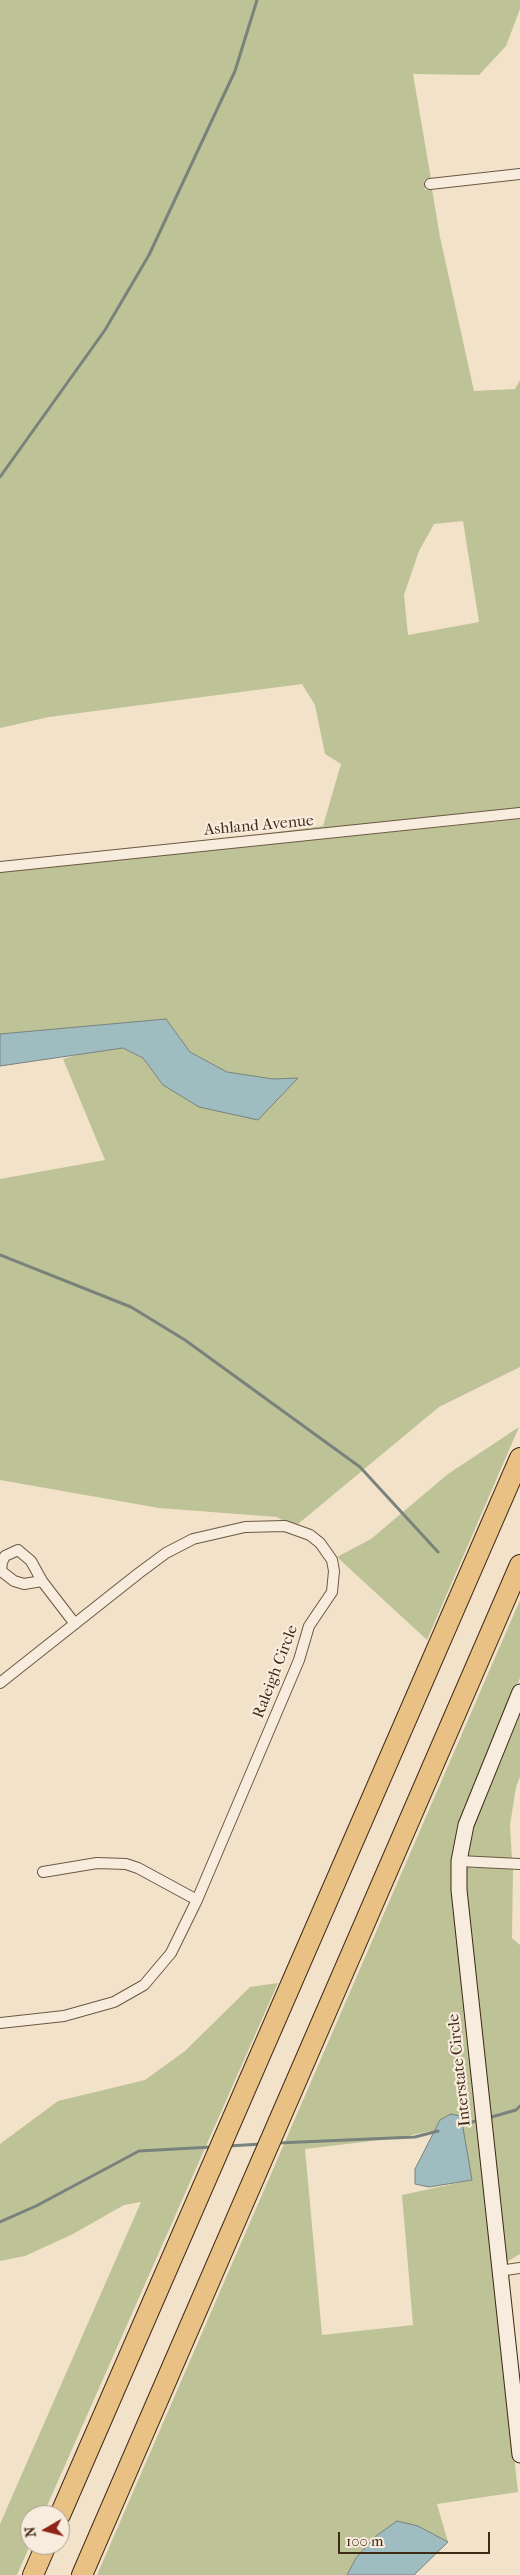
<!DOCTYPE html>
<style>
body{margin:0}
#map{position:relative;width:520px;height:2575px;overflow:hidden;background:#f3e2ca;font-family:"IM FELL French Canon",serif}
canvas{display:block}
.north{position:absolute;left:20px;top:2505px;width:50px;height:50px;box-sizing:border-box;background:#f7ecdd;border:1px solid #ad9e8d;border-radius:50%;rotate:262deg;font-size:14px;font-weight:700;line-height:20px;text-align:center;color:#3f2a15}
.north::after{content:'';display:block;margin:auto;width:18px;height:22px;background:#8f2418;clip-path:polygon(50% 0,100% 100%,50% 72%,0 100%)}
.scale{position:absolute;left:338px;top:2532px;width:152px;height:22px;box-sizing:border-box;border:2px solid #3f2a15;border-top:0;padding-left:6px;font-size:15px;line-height:18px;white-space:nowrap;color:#3f2a15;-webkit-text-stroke:4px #f7ecdd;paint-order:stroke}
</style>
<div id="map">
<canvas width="520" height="2575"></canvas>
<div class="north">N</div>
<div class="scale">100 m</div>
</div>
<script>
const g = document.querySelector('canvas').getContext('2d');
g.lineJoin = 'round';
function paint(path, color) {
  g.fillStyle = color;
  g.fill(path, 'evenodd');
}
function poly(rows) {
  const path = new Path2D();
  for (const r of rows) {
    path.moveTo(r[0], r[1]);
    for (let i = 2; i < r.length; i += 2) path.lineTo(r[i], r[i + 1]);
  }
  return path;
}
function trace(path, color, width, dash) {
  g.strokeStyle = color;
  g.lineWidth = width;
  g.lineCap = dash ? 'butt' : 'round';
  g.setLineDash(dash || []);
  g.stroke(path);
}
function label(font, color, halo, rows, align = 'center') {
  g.font = font + ' "IM FELL French Canon",serif';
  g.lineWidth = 4.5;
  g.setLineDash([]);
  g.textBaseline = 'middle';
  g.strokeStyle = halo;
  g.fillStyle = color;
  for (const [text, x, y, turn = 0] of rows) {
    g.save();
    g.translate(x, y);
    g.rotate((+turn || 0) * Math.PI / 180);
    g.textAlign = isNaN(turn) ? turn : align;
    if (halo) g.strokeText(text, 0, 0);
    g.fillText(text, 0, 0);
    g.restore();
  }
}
paint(poly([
 [0,0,520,0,520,9,506,46,479,75,413,74,431,179,424,180,425,190,432,189,440,237,474,391,515,389,520,380,520,808,216,840,323,826,341,764,325,754,315,705,302,684,49,717,0,728],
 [463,521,479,622,408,635,404,595,419,551,434,524],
 [520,819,520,1367,439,1407,298,1524,282,1520,277,1517,159,1508,0,1480,0,1179,105,1160,63,1059,91,1051,123,1048,143,1058,163,1085,297,1079,273,1079,227,1072,190,1052,166,1019,0,1034,0,872],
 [519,1427,427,1640,337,1557,371,1539,448,1474],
 [520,1600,520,1678,460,1825,493,2266,518,2492,437,2504,448,2542,418,2526,376,2536,356,2558,347,2575,97,2575],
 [440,2120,471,2180,402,2195,413,2325,322,2335,305,2149,397,2138,436,2130],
 [520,1707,520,1777,516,1787,510,1825,512,1859,466,1856,471,1826],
 [465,1867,513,1869,512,1938,520,1945,520,2254,505,2263,465,1890],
 [278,1983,43,2515,30,2515,30,2545,17,2575,0,2575,0,2524,141,2202,124,2205,73,2234,25,2256,0,2261,0,2144,58,2101,145,2080,185,2051,250,1987]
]), '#bdc396');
const water = poly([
 [166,1019,190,1052,227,1072,273,1079,298,1078,258,1120,199,1107,163,1085,143,1058,123,1048,0,1066,0,1034,166,1019],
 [451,2114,461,2116,472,2180,429,2187,415,2184,415,2169,440,2120,451,2114],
 [397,2521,418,2526,448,2542,414,2575,347,2575,356,2558,376,2536,397,2521]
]);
paint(water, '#9fbcc0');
trace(water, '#79827c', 1);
trace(poly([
 [0,477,105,330,149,255,235,71,257,0],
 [0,1255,131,1307,185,1340,360,1467,438,1552],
 [488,2118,516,2110,520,2106],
 [459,2126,479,2120],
 [278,2143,415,2137,438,2131],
 [228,2146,262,2144],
 [0,2222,36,2206,139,2151,212,2147]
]), '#79827c', 3);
const street = poly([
 [430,184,520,174],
 [0,867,520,813],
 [18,1550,31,1561,42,1581,24,1584,14,1581,1,1571,2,1562,5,1556,18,1550],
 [42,1581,75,1624],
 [0,1683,139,1573,166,1553,193,1539,245,1527,285,1526,310,1535,320,1543,332,1560,334,1571,332,1592,309,1626,299,1660,197,1900,171,1953,144,1985,114,2002,64,2016,0,2023],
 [459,1861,520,1864],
 [43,1872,97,1863,126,1864,138,1868,197,1900],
 [499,2271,520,2268]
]);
const secondary = poly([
 [520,1692,466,1825,459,1861,459,1890,520,2455]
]);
const highway = poly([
 [60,2515,520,1458],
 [33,2575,46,2545],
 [82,2575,520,1565]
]);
trace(street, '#6c5842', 12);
trace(secondary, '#3f2a15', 17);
trace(highway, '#3f2a15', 22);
trace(street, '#f7ecdd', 10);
trace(secondary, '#f7ecdd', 15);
trace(highway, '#eac185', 20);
label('16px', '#3f2a15', '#f7ecdd', [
 ["Ashland Avenue",259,826,-5],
 ["Raleigh Circle",276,1672,-69],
 ["Interstate Circle",460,2070,-96]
]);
</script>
